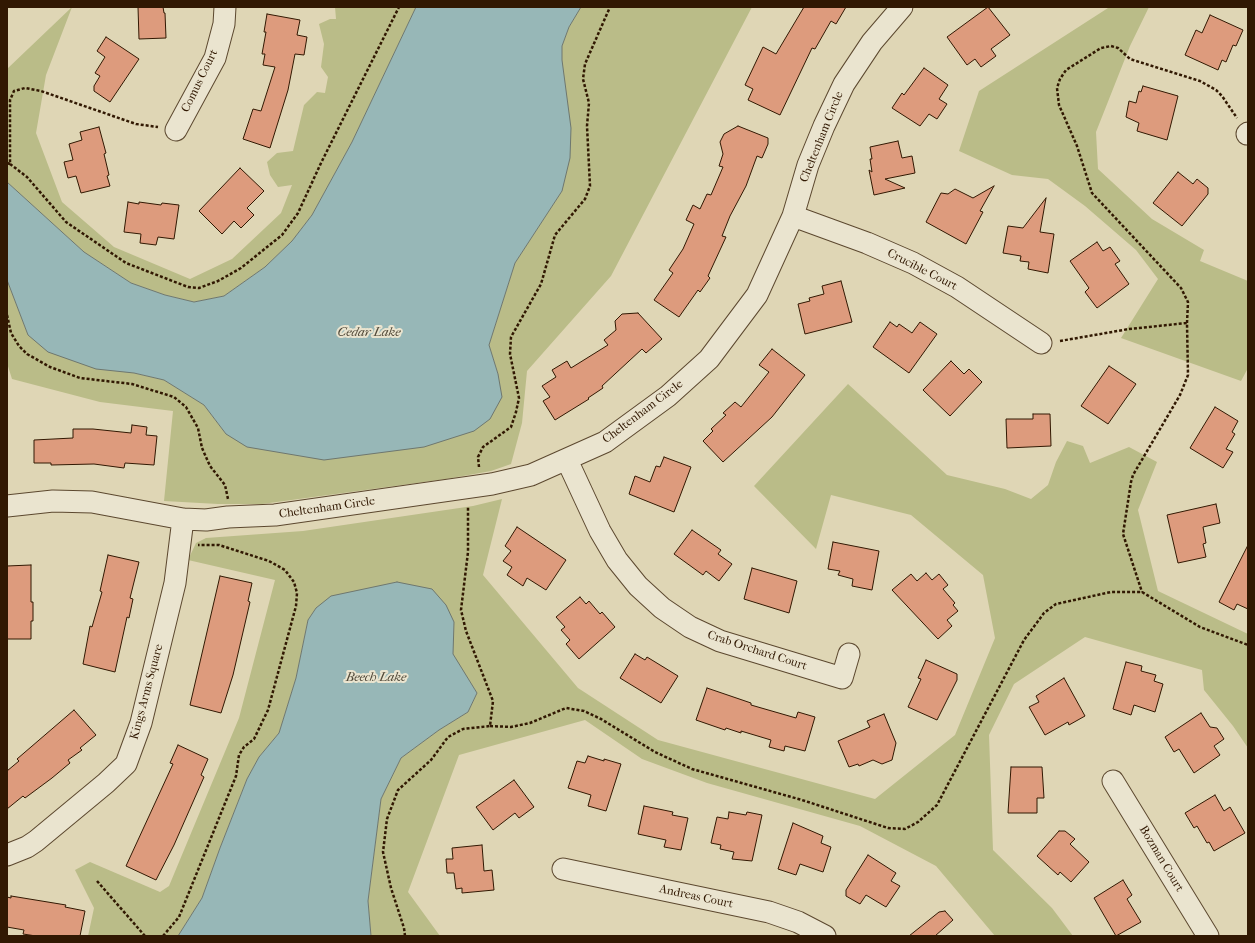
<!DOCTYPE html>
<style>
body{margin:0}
#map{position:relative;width:1255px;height:943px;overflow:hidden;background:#dfd6b5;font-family:"IM FELL French Canon",serif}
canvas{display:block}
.frame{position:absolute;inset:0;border:8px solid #311802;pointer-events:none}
</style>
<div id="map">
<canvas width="1255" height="943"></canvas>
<div class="frame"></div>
</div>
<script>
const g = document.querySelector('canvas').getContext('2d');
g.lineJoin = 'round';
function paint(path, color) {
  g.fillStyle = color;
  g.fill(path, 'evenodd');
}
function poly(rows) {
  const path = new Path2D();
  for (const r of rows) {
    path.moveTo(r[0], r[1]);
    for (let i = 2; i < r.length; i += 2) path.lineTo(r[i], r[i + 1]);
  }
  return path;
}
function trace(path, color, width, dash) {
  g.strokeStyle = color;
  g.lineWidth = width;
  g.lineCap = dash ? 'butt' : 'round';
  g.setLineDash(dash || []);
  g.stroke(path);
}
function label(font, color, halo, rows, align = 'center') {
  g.font = font + ' "IM FELL French Canon",serif';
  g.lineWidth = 4;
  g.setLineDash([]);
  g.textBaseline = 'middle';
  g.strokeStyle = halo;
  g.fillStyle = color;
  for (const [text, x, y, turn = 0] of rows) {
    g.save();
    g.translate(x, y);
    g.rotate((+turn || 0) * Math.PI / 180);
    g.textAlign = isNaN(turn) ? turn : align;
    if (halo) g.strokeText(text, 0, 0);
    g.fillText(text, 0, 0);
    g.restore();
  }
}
paint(poly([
 [72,7,46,75,36,133,62,202,114,247,190,279,232,259,281,213,292,185,278,187,270,175,267,162,277,153,293,151,304,105,317,92,325,93,328,77,321,67,324,44,319,24,330,19,336,19,335,7,416,7,352,142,312,215,292,241,265,267,224,296,194,302,165,295,131,283,84,252,7,182,7,69],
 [581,7,752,7,611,276,527,371,522,423,511,464,491,471,446,479,262,504,218,504,164,501,173,411,100,402,12,379,7,363,7,280,28,335,134,373,164,380,204,405,226,434,498,374,489,345,515,263,562,191,562,46,569,27],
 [1149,7,1130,46,1096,132,1098,169,1152,219,1204,250,1200,261,1248,281,1248,368,1241,381,1121,338,1158,279,1136,250,1085,206,1048,179,1012,175,959,151,979,91,1108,8],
 [848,384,947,475,1005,489,1031,499,1048,485,1056,462,1067,441,1083,446,1090,463,1129,447,1157,462,1138,510,1158,591,1248,634,1248,748,1233,726,1204,690,1202,670,1085,637,1014,684,989,735,993,850,1052,908,1073,936,995,936,936,866,860,826,707,783,642,759,585,720,459,755,408,892,440,936,371,936,368,901,381,799,401,758,439,730,468,712,477,693,452,654,454,622,397,582,367,590,316,608,308,620,296,678,279,733,259,757,247,779,220,848,202,898,178,936,88,936,94,908,75,870,90,862,160,892,169,886,239,718,275,580,188,560,196,543,206,538,303,531,473,506,502,499,483,575,578,688,658,740,875,799,955,735,995,638,983,575,911,515,831,495,816,549,754,486]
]), '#babc88');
const water = poly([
 [416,7,581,7,569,27,562,46,562,60,571,128,570,158,562,191,515,263,489,345,498,374,502,397,490,419,474,431,424,447,324,460,247,447,226,434,204,405,164,380,134,373,96,369,48,352,28,335,7,280,7,182,84,252,131,283,165,295,194,302,224,296,265,267,292,241,312,215,352,142,416,7],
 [397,582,432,589,446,605,454,622,453,654,477,693,468,712,439,730,401,758,381,799,368,901,371,936,178,936,202,898,220,848,247,779,259,757,279,733,296,678,308,620,316,608,331,596,397,582]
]);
paint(water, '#97b7b7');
trace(water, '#6e776f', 1);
const building = poly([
 [138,7,163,7,164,13,165,13,166,38,139,39,138,7],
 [804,7,846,7,836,24,831,21,815,49,812,48,780,115,748,100,753,89,745,85,763,47,776,54,804,7],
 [988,7,1010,35,991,49,996,56,981,67,975,59,967,65,947,37,988,7],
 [267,14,300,20,297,35,307,37,304,55,295,54,288,90,270,148,243,139,253,109,261,111,275,67,263,65,265,54,262,54,266,32,264,32,267,14],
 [1210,15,1243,30,1236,46,1233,45,1226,62,1222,60,1218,70,1185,55,1196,30,1202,33,1210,15],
 [106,37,139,59,110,102,94,91,94,86,100,76,95,73,105,57,97,51,106,37],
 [924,68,948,85,939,99,947,104,937,119,929,114,920,126,892,108,902,93,904,95,924,68],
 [1143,86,1178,96,1167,140,1137,131,1139,123,1126,117,1129,101,1136,103,1139,91,1141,92,1143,86],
 [738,126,768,138,768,144,762,158,757,156,746,186,730,216,722,236,726,237,708,276,710,278,700,292,698,290,679,317,654,300,673,273,669,270,683,249,694,224,686,220,693,205,700,209,707,194,711,195,723,167,719,166,723,154,720,142,724,134,738,126],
 [99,127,106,153,104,154,109,175,107,176,110,186,81,193,76,176,68,178,64,162,73,160,69,144,82,140,80,132,99,127],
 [898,141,902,158,912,156,915,173,885,179,905,188,874,195,869,170,872,172,870,159,872,159,870,147,898,141],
 [240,168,264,191,247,208,254,215,241,228,234,221,222,234,199,211,240,168],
 [1178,172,1193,184,1197,179,1208,188,1208,194,1182,226,1153,203,1178,172],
 [994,186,980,211,983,212,966,244,926,222,941,193,948,194,955,189,973,198,994,186],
 [1046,198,1040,232,1054,234,1048,273,1028,269,1029,262,1020,261,1021,256,1003,253,1008,226,1023,228,1046,198],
 [128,202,139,204,139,202,161,205,162,203,179,205,174,239,158,237,156,245,140,243,141,234,124,232,128,202],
 [1097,242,1103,251,1110,247,1120,261,1115,264,1129,284,1097,308,1085,292,1089,288,1070,261,1097,242],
 [841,281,852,322,805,334,798,304,810,301,809,298,824,294,822,286,841,281],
 [638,313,662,339,646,353,642,349,602,386,603,388,588,398,589,399,555,420,543,401,550,397,542,386,556,377,552,370,567,361,571,368,608,345,604,340,616,330,615,321,622,314,638,313],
 [890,322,897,327,899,324,912,333,920,322,937,334,909,373,873,347,890,322],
 [772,349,805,375,772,417,723,462,703,441,713,431,711,429,726,415,723,413,735,402,741,407,769,372,759,365,772,349],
 [951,361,964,374,969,369,982,382,950,416,923,390,951,361],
 [1109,366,1136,384,1108,424,1081,406,1109,366],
 [1215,407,1238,421,1232,432,1235,434,1226,449,1233,452,1223,468,1190,448,1215,407],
 [1033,414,1050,414,1051,446,1007,448,1006,419,1033,419,1033,414],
 [132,425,147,427,146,435,157,436,154,465,125,463,124,468,94,464,51,465,51,463,34,463,34,440,73,438,73,429,93,429,131,433,132,425],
 [664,457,691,467,674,512,629,494,635,476,650,482,656,466,660,467,664,457],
 [1216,504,1220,523,1203,527,1206,543,1203,544,1206,557,1178,563,1167,515,1216,504],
 [517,527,566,560,546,590,527,578,523,586,507,575,512,567,503,561,511,551,505,546,517,527],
 [692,530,721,550,718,554,732,564,719,581,706,571,703,575,674,554,692,530],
 [833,542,879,551,872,590,852,586,853,579,838,575,840,571,828,569,833,542],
 [1248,545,1248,609,1237,604,1234,610,1219,602,1248,545],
 [108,555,139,562,130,598,133,599,129,618,127,617,115,672,83,664,90,626,92,627,102,592,100,591,108,555],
 [31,565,31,602,33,602,33,621,31,621,31,639,7,639,7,566,31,565],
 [752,568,797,581,789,613,744,599,752,568],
 [926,573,932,580,939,574,948,585,943,589,955,603,953,605,958,611,947,620,952,626,938,639,892,590,911,574,917,581,926,573],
 [220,576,252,583,248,601,250,602,233,675,221,713,190,705,220,576],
 [580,597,586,604,589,601,600,614,602,612,615,627,579,659,566,644,570,640,561,630,565,627,556,617,580,597],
 [635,654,645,660,647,657,678,676,661,703,620,678,635,654],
 [926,660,957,674,957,680,937,720,908,707,921,679,918,678,926,660],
 [1126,662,1142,666,1141,671,1156,675,1154,681,1163,684,1155,712,1134,705,1131,715,1113,709,1126,662],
 [1064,678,1085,716,1069,725,1068,722,1045,735,1029,707,1039,702,1036,696,1064,678],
 [707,688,751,703,751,705,796,718,798,712,815,717,805,751,785,746,784,751,769,747,771,740,741,731,741,733,726,728,725,730,696,720,707,688],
 [74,710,96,735,80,748,82,750,68,760,70,763,52,778,25,798,23,796,7,809,7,771,19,761,17,759,74,710],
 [1201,713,1210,727,1217,728,1224,739,1214,746,1220,755,1194,773,1179,749,1174,752,1165,737,1201,713],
 [884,714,896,743,892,760,882,764,873,760,859,766,858,764,849,767,838,741,870,727,867,721,884,714],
 [178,745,208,759,201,775,204,777,174,845,156,880,126,866,173,764,170,763,178,745],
 [588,756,604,761,604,759,621,764,606,811,588,806,591,795,568,788,577,761,585,763,588,756],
 [1011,767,1042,767,1044,798,1037,798,1037,813,1008,813,1011,767],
 [514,780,534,807,519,818,515,813,493,830,476,807,514,780],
 [1215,795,1224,811,1230,807,1245,833,1214,851,1209,842,1207,843,1197,826,1194,828,1185,813,1215,795],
 [644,806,673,812,672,815,688,818,681,850,664,847,666,840,638,834,644,806],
 [729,812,746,815,747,812,762,815,752,861,732,859,734,852,720,849,721,845,711,843,717,817,728,819,729,812],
 [793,823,823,836,821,843,831,847,823,872,800,864,796,875,778,869,793,823],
 [1059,831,1065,831,1075,839,1070,844,1089,862,1071,882,1060,872,1058,875,1037,856,1059,831],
 [482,845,484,871,492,870,494,890,462,893,462,888,456,889,454,873,447,873,446,859,453,859,452,848,482,845],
 [868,855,896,873,891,881,900,886,886,907,866,895,860,904,846,896,846,890,868,855],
 [1123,880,1132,895,1127,899,1141,922,1116,936,1094,898,1123,880],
 [11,896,66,905,65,907,85,911,80,936,36,936,23,934,24,930,7,927,7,897,11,898,11,896],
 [945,911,953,920,935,936,909,936,939,912,945,911]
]);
paint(building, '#dd9b7d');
trace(building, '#311802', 1);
const minor = poly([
 [176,130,215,58,224,24,225,7],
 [1247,134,1248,133],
 [793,216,867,243,913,263,957,287,1041,343],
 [567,460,600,531,617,560,638,586,662,608,690,627,720,641,842,678,849,654],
 [7,506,53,501,92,502,183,519,206,520,228,517,275,515,492,484,531,475,605,442,668,396,709,359,757,295,793,216,808,165,824,126,844,84,872,42,902,7],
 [1113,781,1208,936],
 [7,855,27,847,36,841,106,783,126,764,141,723,175,583,183,519],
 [563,869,769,912,798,922,825,936]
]);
trace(minor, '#5c482f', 23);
trace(poly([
 [7,163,10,164,10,100,14,91,25,88,41,91,136,124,158,127],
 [10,164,27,177,66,222,126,263,188,287,199,288,218,281,241,268,282,235,298,213,321,163,399,7],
 [7,315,11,333,19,346,27,354,50,367,80,378,132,384,174,397,186,407,198,428,202,448,210,466,225,485,228,499],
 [1187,323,1188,302,1181,288,1092,193,1077,146,1059,105,1057,88,1060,79,1066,70,1101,48,1111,46,1118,48,1130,59,1200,81,1216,90,1222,96,1237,118],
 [1060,341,1129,329,1187,323,1188,375,1180,395,1133,475,1131,482,1123,534,1142,592],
 [479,467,478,457,483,447,511,427,516,412,519,398,510,354,511,337,541,284,555,235,585,199,590,186,587,126,589,103,583,79,585,64,610,7],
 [490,726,511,727,530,723,566,708,584,711,601,719,655,752,692,769,802,800,888,828,905,829,918,822,937,805,1024,640,1044,613,1056,604,1111,592,1142,592,1200,627,1248,645],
 [97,881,145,936],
 [163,936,179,917,236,776,239,755,244,747,254,739,268,710,296,606,297,593,294,582,285,570,269,561,219,545,198,545],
 [405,936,404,928,391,888,383,852,387,819,398,790,431,760,448,737,463,729,490,726,493,701,466,631,461,610,468,552,468,506]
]), '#311802', 2.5, [3, 2]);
trace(minor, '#eae4cf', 21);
label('12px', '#311802', '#eae4cf', [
 ["Comus Court",200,81,-64],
 ["Cheltenham Circle",822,137,-68],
 ["Crucible Court",922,270,27],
 ["Cheltenham Circle",643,412,-37],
 ["Cheltenham Circle",327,508,-8],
 ["Crab Orchard Court",757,651,18],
 ["Kings Arms Square",147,692,-75],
 ["Bozman Court",1161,859,59],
 ["Andreas Court",696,897,12]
]);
label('italic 13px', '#504838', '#eae4cf', [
 ["Cedar Lake",369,333],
 ["Beech Lake",376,678]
]);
</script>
